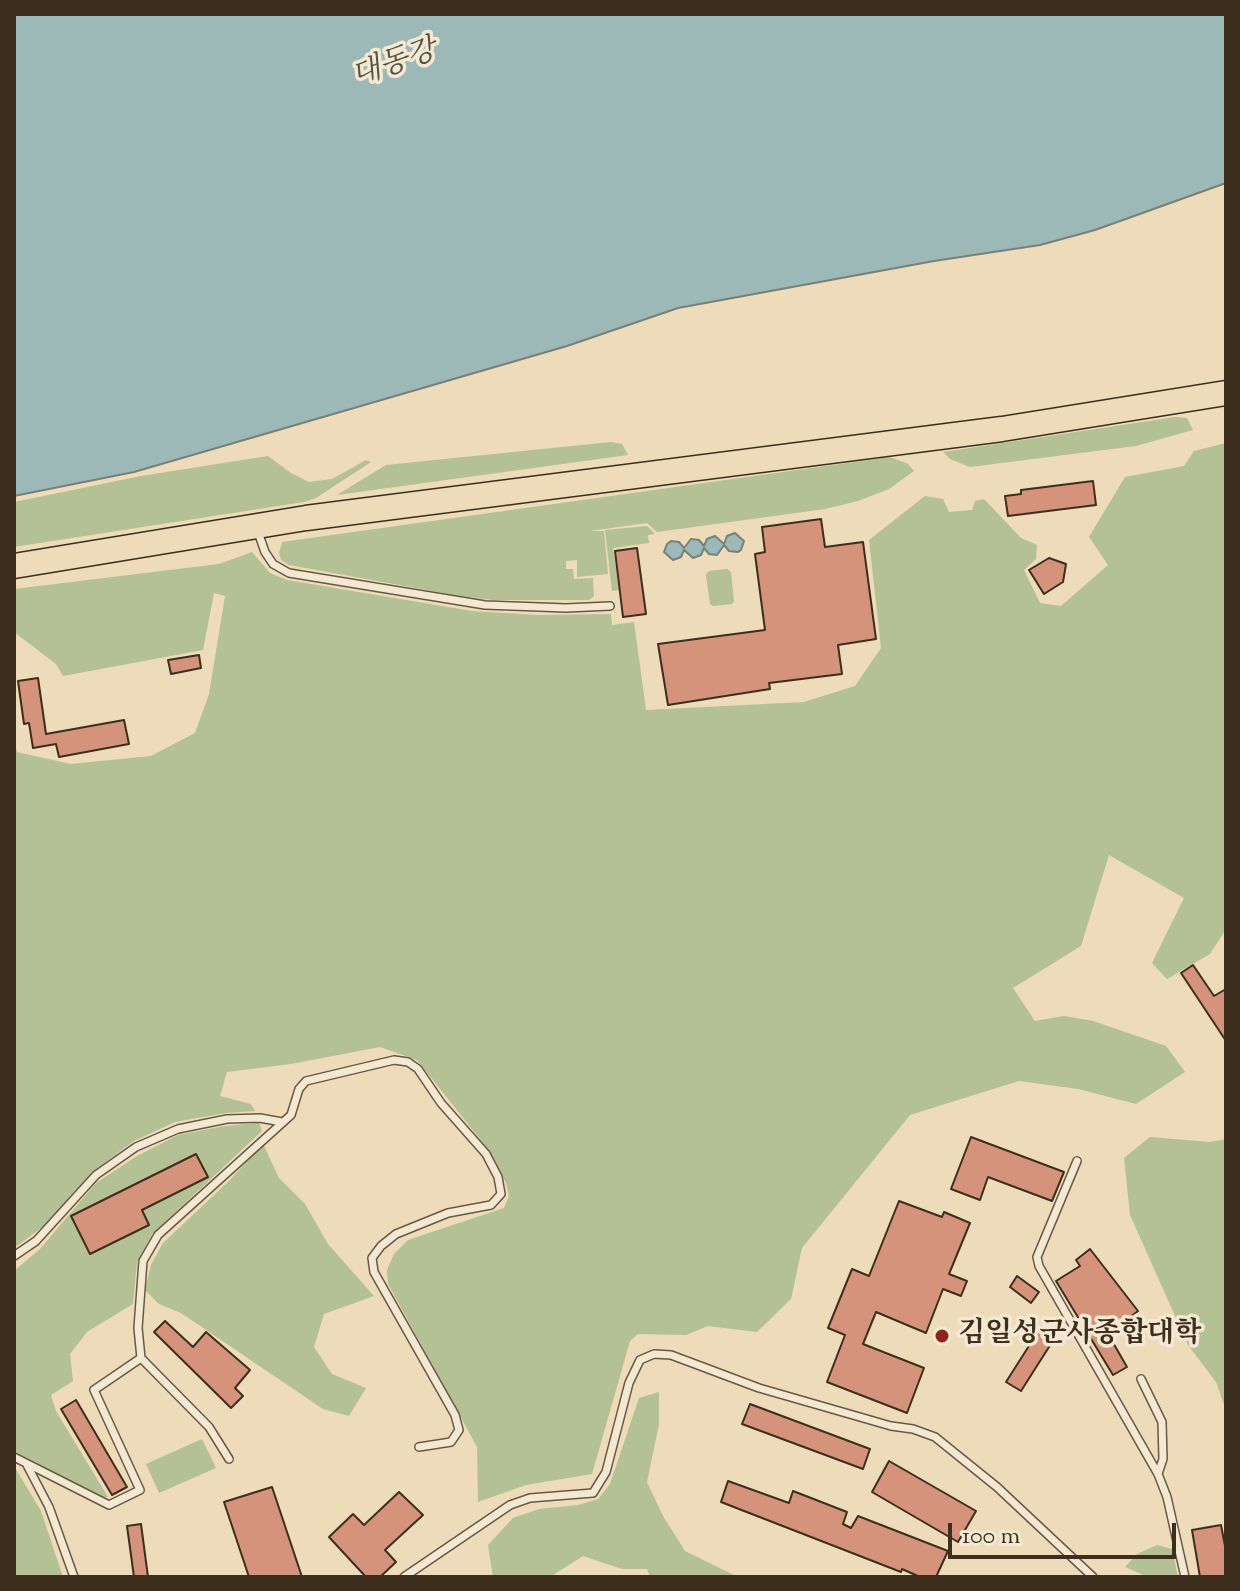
<!DOCTYPE html>
<meta charset="utf-8">
<style>
body{margin:0}
#map{position:relative;width:1240px;height:1591px;overflow:hidden;background:#eddbba;font-family:"Sorts Mill Goudy",serif}
canvas{display:block}
.frame{position:absolute;inset:0;border:16px solid #3d2e1d;pointer-events:none}
.scale{position:absolute;left:948px;top:1523px;width:228px;height:36px;box-sizing:border-box;border:4px solid #3d2e1d;border-top:0;padding-left:10px;font-size:24px;line-height:28px;white-space:nowrap;color:#3d2e1d;-webkit-text-stroke:6px #f3e8d2;paint-order:stroke}
</style>
<div id="map">
<canvas width="1240" height="1591"></canvas>
<div class="frame"></div>
<div class="scale">100 m</div>
</div>
<script>
const g = document.querySelector('canvas').getContext('2d');
g.lineJoin = 'round';
function paint(path, color) {
  g.fillStyle = color;
  g.fill(path, 'evenodd');
}
function poly(rows) {
  const path = new Path2D();
  for (const r of rows) {
    path.moveTo(r[0], r[1]);
    for (let i = 2; i < r.length; i += 2) path.lineTo(r[i], r[i + 1]);
  }
  return path;
}
function trace(path, color, width, dash) {
  g.strokeStyle = color;
  g.lineWidth = width;
  g.lineCap = dash ? 'butt' : 'round';
  g.setLineDash(dash || []);
  g.stroke(path);
}
function label(font, color, halo, rows, align = 'center') {
  g.font = font + ' "Sorts Mill Goudy","Noto Serif KR",serif';
  g.lineWidth = 7;
  g.setLineDash([]);
  g.textBaseline = 'middle';
  g.strokeStyle = halo;
  g.fillStyle = color;
  for (const [text, x, y, turn = 0] of rows) {
    g.save();
    g.translate(x, y);
    g.rotate((+turn || 0) * Math.PI / 180);
    g.textAlign = isNaN(turn) ? turn : align;
    if (halo) g.strokeText(text, 0, 0);
    g.fillText(text, 0, 0);
    g.restore();
  }
}
paint(poly([
 [1175,417,1187,418,1193,430,1136,446,970,467,950,459,943,452],
 [611,442,622,444,628,455,337,495,386,465],
 [1226,443,1226,929,1210,954,1167,979,1152,963,1184,898,1109,855,1081,946,1013,988,1035,1021,1064,1016,1093,1021,1166,1046,1185,1072,1136,1104,1078,1089,1019,1081,910,1115,802,1248,791,1299,757,1332,708,1326,686,1335,638,1334,630,1341,592,1474,526,1485,478,1502,477,1447,388,1284,387,1270,394,1254,408,1240,504,1208,509,1196,506,1183,483,1143,417,1060,380,1047,291,1064,227,1072,220,1096,251,1104,255,1111,226,1113,175,1122,134,1141,93,1171,44,1226,14,1248,14,742,17,752,71,764,151,756,195,733,209,694,225,596,214,593,203,650,63,676,56,664,14,632,14,589,219,564,252,552,270,573,287,580,472,611,538,615,611,614,612,625,634,622,646,710,804,702,855,686,881,648,869,540,925,496,943,499,949,512,972,510,975,501,984,499,1021,538,1037,545,1036,559,1024,570,1040,603,1061,606,1108,565,1089,537,1125,477,1184,466,1194,451],
 [268,456,291,473,309,482,332,479,366,460,371,462,316,498,304,502,14,547,14,502,141,476],
 [890,457,908,464,914,471,889,489,858,501,825,509,657,532,647,523,590,531,604,531,608,574,577,577,577,560,566,561,566,569,573,569,574,579,593,578,594,596,589,600,493,600,460,596,289,565,281,560,279,553,282,542],
 [647,526,655,534,648,535,649,543,613,548,619,590,612,591,605,530],
 [727,569,731,572,734,601,732,604,713,606,710,604,706,575,709,571],
 [259,1123,262,1131,152,1234,137,1262,133,1304,87,1332,70,1354,73,1381,51,1395,56,1411,108,1497,103,1498,14,1451,14,1271,40,1249,96,1183,137,1156,178,1135,224,1126],
 [1150,1137,1210,1142,1226,1139,1226,1410,1216,1382,1188,1345,1130,1215,1124,1158],
 [263,1144,279,1178,305,1204,328,1244,374,1296,324,1314,314,1347,332,1374,366,1388,349,1416,323,1409,181,1313,159,1304,145,1290,151,1265,163,1243,229,1181],
 [659,1392,659,1424,647,1482,663,1516,685,1551,738,1577,650,1577,647,1569,622,1569,583,1556,550,1577,493,1577,488,1545,513,1518,539,1509,578,1505,598,1499,610,1484,639,1398],
 [202,1439,216,1468,159,1493,146,1464],
 [14,1466,41,1511,63,1577,14,1577],
 [1157,1545,1172,1549,1178,1577,1148,1577,1125,1567,1137,1554]
]), '#b3c194');
const water = poly([
 [14,14,1226,14,1226,183,1095,230,1040,245,934,261,678,308,567,346,134,472,14,496,14,14],
 [735,533,744,541,741,550,738,552,729,551,724,545,717,555,709,554,704,548,701,555,693,558,684,550,681,557,673,560,664,552,667,544,671,541,679,542,684,548,691,539,699,540,704,546,707,539,715,536,724,544,727,536,735,533]
]);
paint(water, '#9cb9b8');
trace(water, '#76817a', 2);
const building = poly([
 [1093,481,1096,505,1008,516,1005,496,1021,494,1021,490,1093,481],
 [821,519,825,547,863,542,876,639,838,645,842,674,769,683,770,689,668,705,658,644,765,630,755,554,765,552,762,527,821,519],
 [637,548,646,614,623,617,615,551,637,548],
 [1049,558,1066,564,1063,582,1044,594,1029,570,1049,558],
 [199,655,201,668,171,674,168,660,199,655],
 [38,678,46,734,124,720,129,744,59,757,56,744,33,748,29,723,24,724,18,681,38,678],
 [1193,965,1214,996,1226,989,1226,1041,1181,973,1193,965],
 [971,1137,1064,1172,1052,1201,988,1177,980,1200,951,1189,971,1137],
 [196,1154,208,1177,142,1210,149,1225,90,1254,71,1216,196,1154],
 [899,1201,942,1217,944,1212,970,1223,949,1274,967,1281,961,1296,943,1289,926,1333,876,1312,863,1344,924,1368,907,1413,827,1382,845,1335,828,1328,852,1269,869,1276,899,1201],
 [1090,1249,1138,1311,1108,1334,1127,1367,1113,1375,1056,1281,1080,1266,1076,1260,1090,1249],
 [1017,1276,1039,1292,1031,1303,1010,1287,1017,1276],
 [165,1321,193,1347,206,1332,250,1370,235,1388,243,1396,231,1408,154,1332,165,1321],
 [1041,1327,1056,1336,1021,1391,1006,1382,1041,1327],
 [76,1400,127,1487,112,1495,61,1409,76,1400],
 [750,1404,870,1449,863,1469,742,1424,750,1404],
 [889,1461,976,1511,958,1542,872,1492,889,1461],
 [728,1481,789,1503,793,1491,847,1512,843,1524,851,1528,858,1516,948,1551,936,1577,920,1577,902,1569,901,1572,721,1502,728,1481],
 [272,1487,302,1577,249,1577,224,1502,272,1487],
 [399,1492,423,1515,385,1550,396,1562,380,1577,366,1577,329,1537,353,1514,364,1525,399,1492],
 [141,1524,148,1577,134,1577,127,1526,141,1524],
 [1221,1525,1226,1551,1226,1577,1200,1577,1192,1530,1221,1525]
]);
paint(building, '#d5937b');
trace(building, '#3d2e1d', 2);
const service = poly([
 [257,529,265,552,273,564,289,573,485,605,566,608,610,606],
 [1077,1161,1037,1257,1039,1266,1158,1474,1167,1497,1185,1577],
 [14,1256,36,1241,96,1175,136,1147,178,1129,227,1119,260,1118,282,1122],
 [141,1358,138,1328,143,1261,158,1235,291,1115,299,1089,306,1081,394,1060,408,1062,418,1069,441,1103,486,1154,498,1177,501,1194,491,1205,448,1213,396,1234,381,1246,372,1258,374,1272,455,1415,459,1430,451,1442,419,1447],
 [1141,1379,1162,1422,1163,1459,1158,1474],
 [14,1457,109,1505,140,1490,94,1390,141,1358,209,1427,229,1459],
 [27,1465,49,1507,74,1577],
 [404,1577,510,1505,530,1498,593,1493,606,1472,629,1383,640,1360,654,1354,671,1355,759,1388,891,1426,913,1429,935,1437,997,1487,1093,1577]
]);
const trunk = poly([
 [14,566,306,518,1002,429,1226,393]
]);
trace(service, '#695944', 10);
trace(trunk, '#3d2e1d', 27);
trace(service, '#f3e8d2', 7);
trace(trunk, '#eddbba', 24);
for (const [x, y, r, color] of [
 [942,1336,8,"#8f2418"]
]) {
  const dot = new Path2D();
  dot.arc(x, y, r, 0, 2 * Math.PI);
  g.fillStyle = color;
  g.fill(dot);
  trace(dot, '#f3e8d2', 3);
}
label('bold 28px', '#3d2e1d', '#f3e8d2', [
 ["김일성군사종합대학",958,1336]
], 'left');
label('italic 30px', '#555144', '#f3e8d2', [
 ["대동강",395,66,-19]
]);
</script>
